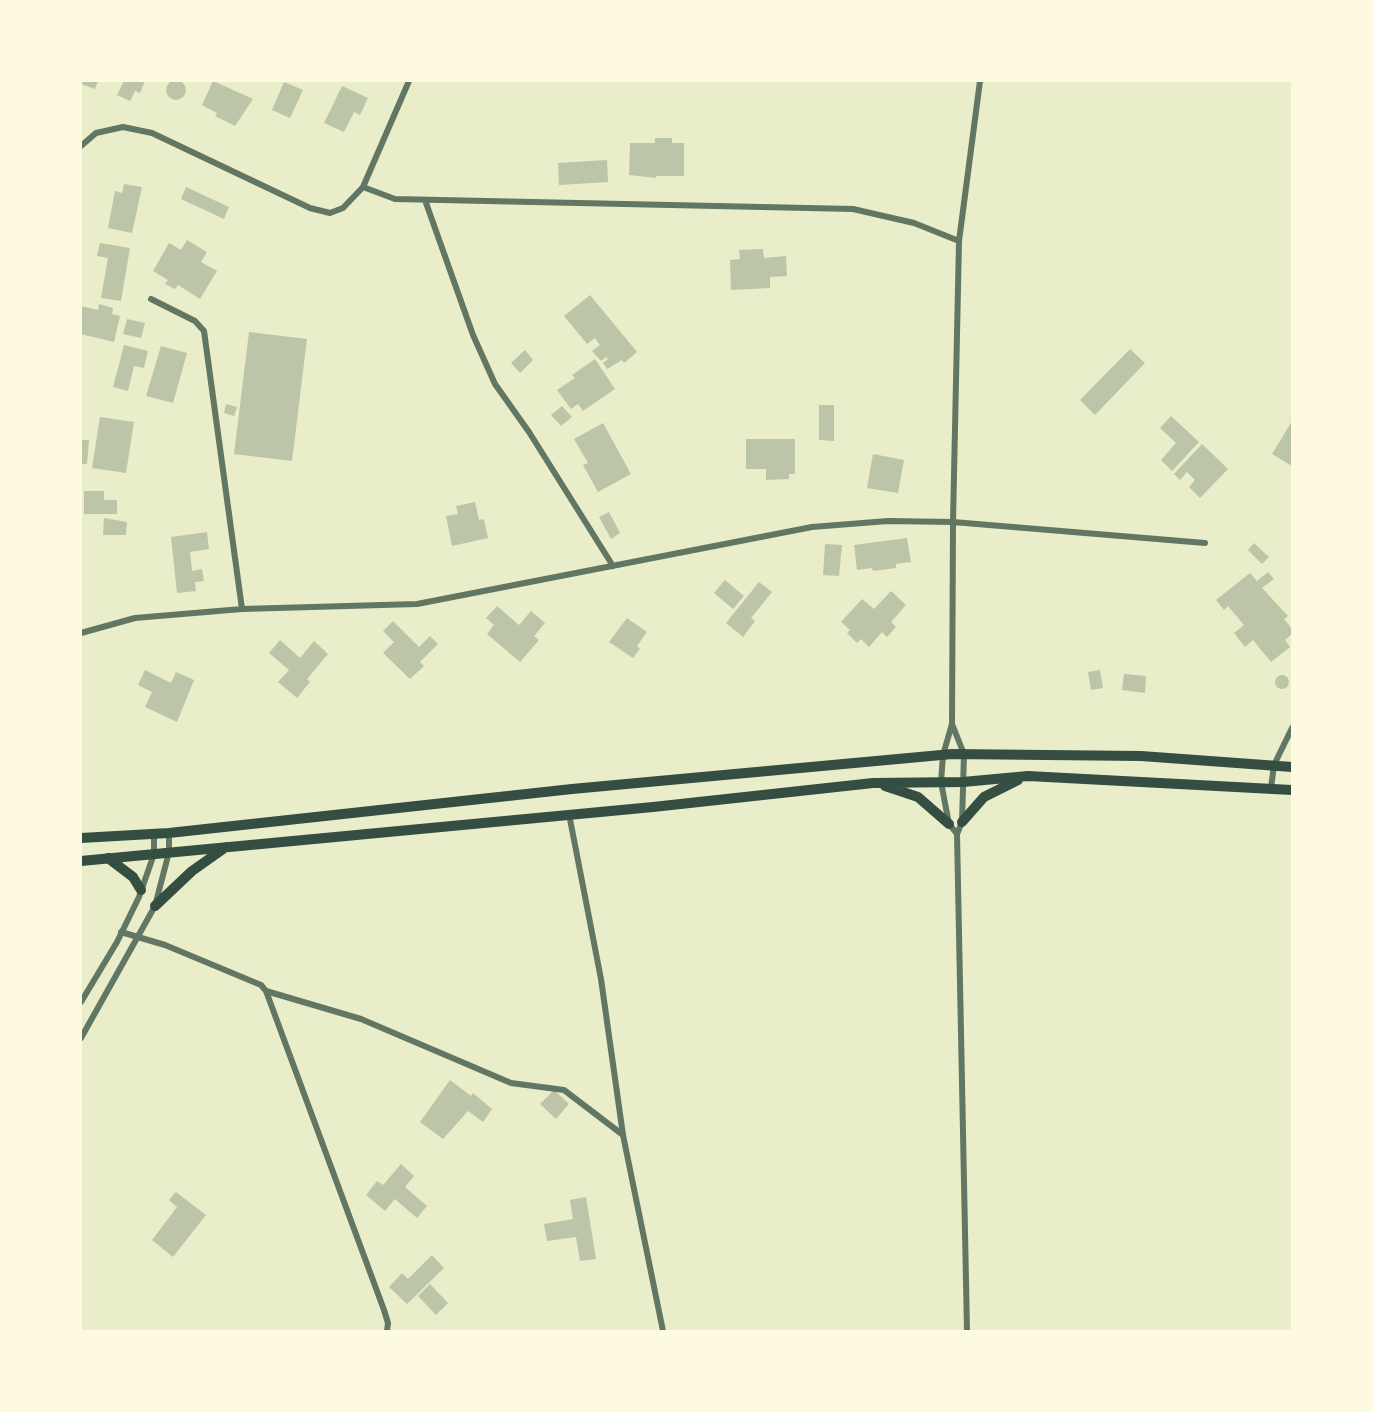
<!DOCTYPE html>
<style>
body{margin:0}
#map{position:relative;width:1373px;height:1412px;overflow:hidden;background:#e9edc9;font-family:Raleway,sans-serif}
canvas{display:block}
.frame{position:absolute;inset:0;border:82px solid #fefae0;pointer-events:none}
</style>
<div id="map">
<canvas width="1373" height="1412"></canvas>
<div class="frame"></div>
</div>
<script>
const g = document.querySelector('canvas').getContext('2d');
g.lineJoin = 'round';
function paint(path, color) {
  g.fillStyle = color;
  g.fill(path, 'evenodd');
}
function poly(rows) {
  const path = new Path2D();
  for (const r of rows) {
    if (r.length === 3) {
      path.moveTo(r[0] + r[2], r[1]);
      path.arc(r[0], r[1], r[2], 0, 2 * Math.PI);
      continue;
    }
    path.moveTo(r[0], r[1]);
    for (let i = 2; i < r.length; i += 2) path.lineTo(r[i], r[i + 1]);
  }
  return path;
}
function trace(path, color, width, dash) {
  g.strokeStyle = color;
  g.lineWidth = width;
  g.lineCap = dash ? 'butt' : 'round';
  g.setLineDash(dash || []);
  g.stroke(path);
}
paint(poly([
 [176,90,10],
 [81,81,98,81,95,89,81,84],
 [124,81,145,81,140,93,135,91,130,101,117,95],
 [213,81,253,99,235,126,215,116,217,113,202,105],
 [284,82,303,90,290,118,272,110],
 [342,86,368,98,360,115,354,112,344,132,324,123],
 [655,138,672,138,672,143,684,143,684,176,656,176,656,178,629,175,630,143,655,143],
 [607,160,608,182,559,185,558,163],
 [124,184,142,187,132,233,108,228,115,191,122,193],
 [186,187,229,207,224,219,181,199],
 [187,240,207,252,201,262,217,271,200,299,178,285,175,289,165,284,168,280,153,271,169,243,181,250],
 [100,243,130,248,121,301,101,298,108,258,97,256],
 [763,249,764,258,786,256,787,276,770,277,770,288,731,290,730,260,740,259,739,250],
 [590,295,637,352,624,363,622,360,607,369,603,363,608,359,606,357,601,361,592,351,600,345,595,338,587,344,564,316],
 [99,304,113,308,112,314,120,316,114,342,81,334,81,306,98,310],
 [127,319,145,323,141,338,123,334],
 [249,332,307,339,292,461,234,454],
 [124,345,148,351,144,368,134,366,128,391,113,387],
 [161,346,187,353,173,403,146,396],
 [1130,349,1145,363,1095,415,1080,400],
 [525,350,533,360,520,373,511,363],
 [595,359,615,389,583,411,578,404,571,409,557,390,575,378,572,375],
 [226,404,237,407,234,416,224,413],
 [819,405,834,405,834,441,819,440],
 [562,406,572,417,561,426,551,415],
 [1171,416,1199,442,1172,471,1161,460,1176,443,1160,428],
 [100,417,134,422,126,473,92,468],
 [1292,421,1292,466,1272,454],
 [603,423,631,474,598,492,583,465,588,463,574,439],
 [746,439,795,439,795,474,789,474,789,479,766,480,766,469,746,469],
 [81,440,89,440,87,464,81,464],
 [1202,444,1228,469,1200,498,1189,487,1195,480,1187,472,1180,480,1174,474],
 [873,454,904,460,898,493,867,488],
 [84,491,104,491,104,500,117,500,117,514,84,514],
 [475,502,479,520,484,519,488,538,452,546,446,516,458,514,456,506],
 [609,512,620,533,611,539,599,517],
 [104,518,127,522,126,535,103,535],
 [207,532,209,549,190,552,192,571,202,569,204,581,195,582,196,591,177,593,171,537],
 [907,538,911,562,896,564,896,568,873,571,872,568,857,570,854,545],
 [1254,543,1269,557,1262,564,1248,550],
 [825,544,842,545,839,576,823,575],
 [1268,572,1274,579,1262,588,1288,616,1284,619,1292,629,1292,634,1285,640,1290,647,1271,662,1253,640,1245,647,1234,633,1244,625,1228,606,1224,610,1216,600,1250,573,1257,581],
 [725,580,744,596,733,609,714,593],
 [759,582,772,592,751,618,755,621,743,637,726,623],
 [891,591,906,605,891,622,896,627,887,637,882,632,869,647,861,639,857,643,847,633,850,630,841,622,862,599,874,609],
 [497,606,519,625,531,611,545,623,534,636,539,640,520,662,487,634,494,625,486,618],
 [627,618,647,632,637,646,640,649,633,658,609,642],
 [393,621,419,647,430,636,438,644,420,662,424,666,410,679,383,653,394,642,383,631],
 [280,640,300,658,314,641,328,654,307,679,310,682,297,698,278,682,289,670,269,653],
 [145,670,171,683,176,672,194,680,177,722,145,707,152,692,138,685],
 [1100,670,1103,688,1091,690,1088,672],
 [1124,674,1146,676,1145,693,1122,690],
 [1282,682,7],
 [450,1080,471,1096,473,1093,492,1109,483,1122,468,1111,443,1139,420,1122],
 [554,1090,569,1104,556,1119,540,1104],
 [401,1164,414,1176,405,1187,427,1206,417,1218,395,1199,385,1211,366,1195,377,1181,383,1185],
 [176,1192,206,1215,173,1257,152,1240,177,1207,169,1200],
 [586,1197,596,1259,580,1261,576,1237,547,1241,544,1224,573,1219,570,1200],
 [432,1255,444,1268,407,1304,389,1287,402,1273,408,1279],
 [430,1284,448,1303,436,1315,418,1296]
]), '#bcc5a7');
trace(poly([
 [81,146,96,133,123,127,152,133,310,208,330,213,343,208,363,187,395,199,853,209,914,223,959,241,953,522,1205,543],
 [363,187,409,81],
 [425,200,473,335,495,384,529,432,613,566],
 [959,241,980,81],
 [151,299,195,321,204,331,242,609],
 [81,633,135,618,242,609,417,604,812,527,888,521,953,522,952,724,943,755,941,782,949,824,957,834],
 [952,724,964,754,962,822,957,834,967,1331],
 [1271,788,1274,765,1292,728],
 [569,814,601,979,623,1135,663,1331],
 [121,932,165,945,261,985,266,991,384,1310,388,1323,387,1331],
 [266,991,361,1019,511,1083,564,1090,623,1135],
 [81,1002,117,942,139,897,154,854,154,834],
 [81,1038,155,906,169,852,169,833]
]), '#617663', 6);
trace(poly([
 [885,786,918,797,949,824],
 [962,822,984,797,1018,780],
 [81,838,169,833,572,789,952,754,1141,756,1292,767],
 [108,858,133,877,141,890],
 [81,861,653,807,873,783,963,782,1028,776,1292,790],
 [155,906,192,871,226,847]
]), '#344e41', 10);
</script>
